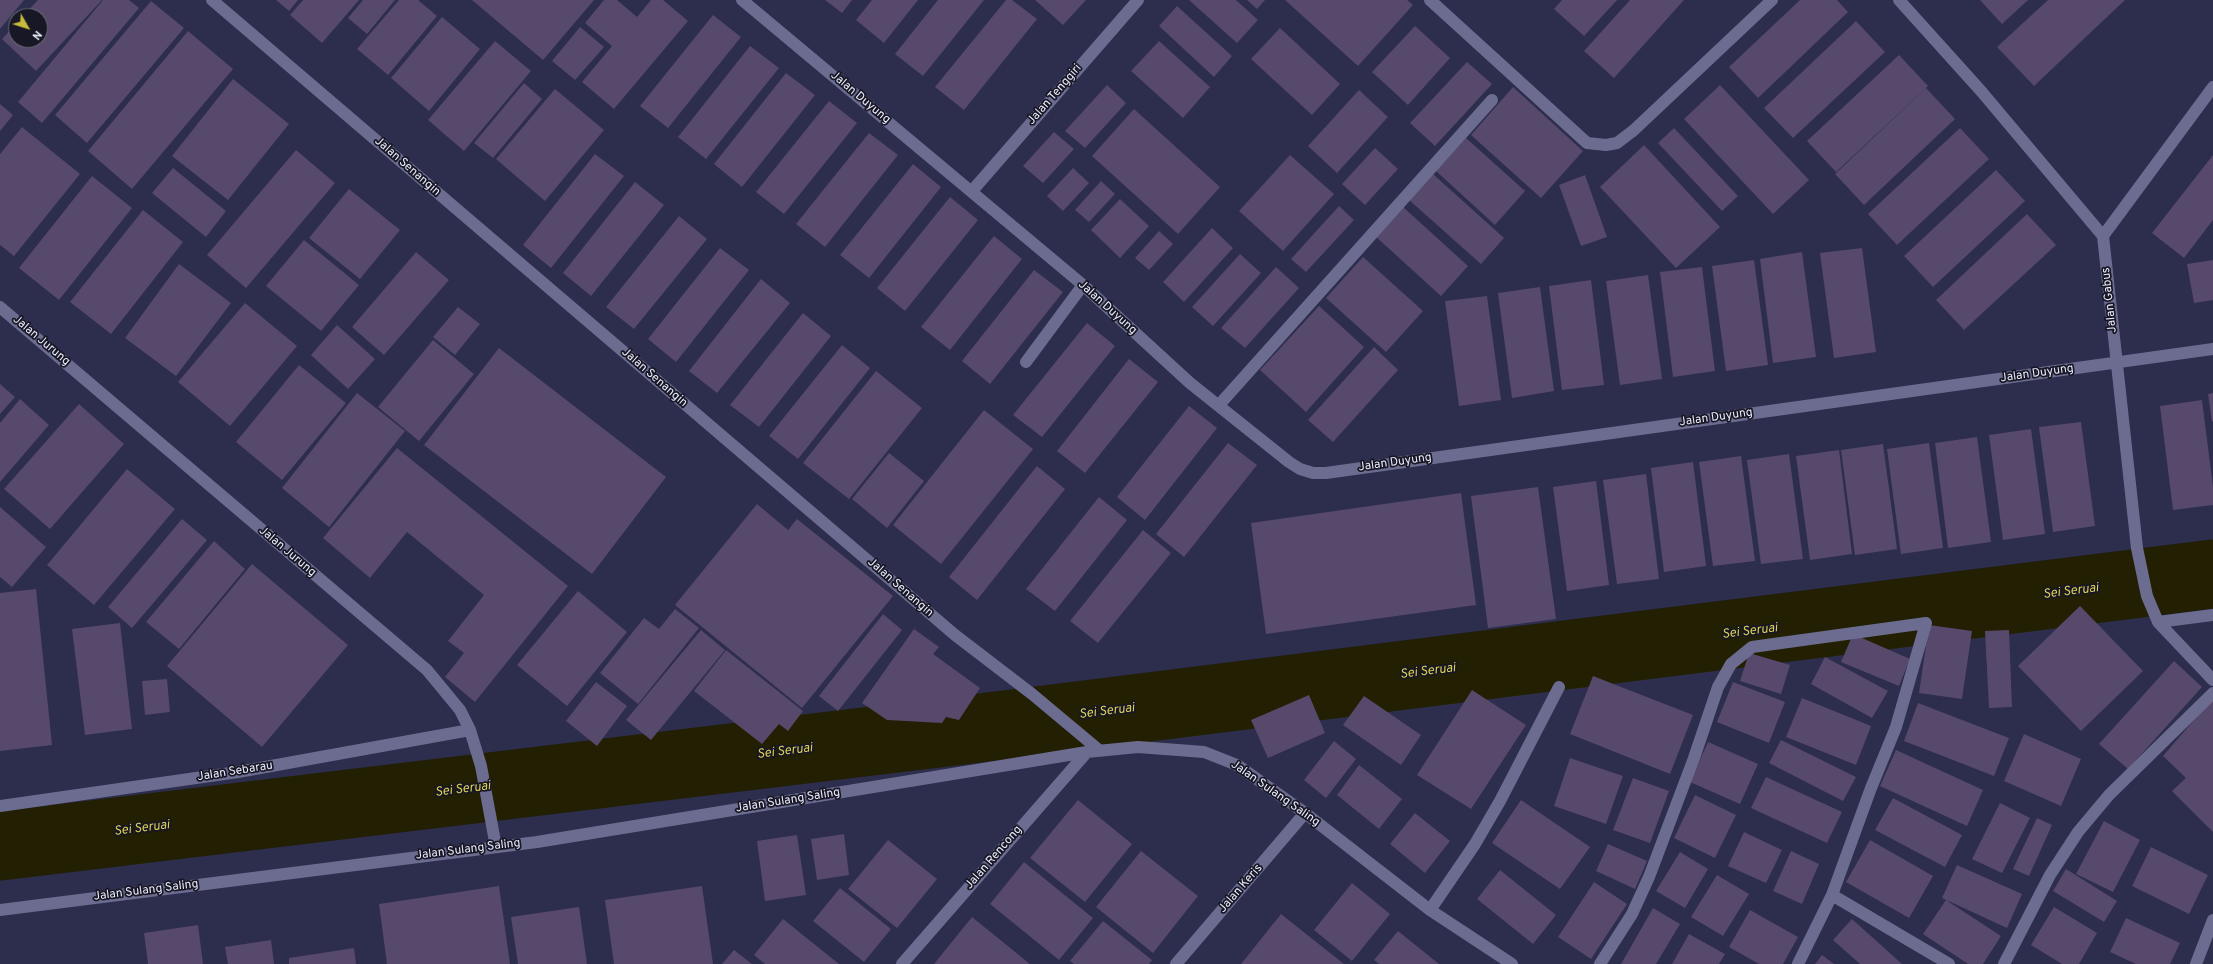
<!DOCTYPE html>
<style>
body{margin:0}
#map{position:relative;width:2213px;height:964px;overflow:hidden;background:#2d2d4d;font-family:Overpass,sans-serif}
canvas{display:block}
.north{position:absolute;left:8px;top:8px;width:40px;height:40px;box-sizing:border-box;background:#171725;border:1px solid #6c6c7b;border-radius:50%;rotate:129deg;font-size:11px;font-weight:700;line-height:16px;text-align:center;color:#ebecfd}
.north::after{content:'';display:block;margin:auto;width:14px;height:18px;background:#c8bb3b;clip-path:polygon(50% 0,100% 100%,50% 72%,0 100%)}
</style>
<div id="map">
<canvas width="2213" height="964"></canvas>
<div class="north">N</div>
</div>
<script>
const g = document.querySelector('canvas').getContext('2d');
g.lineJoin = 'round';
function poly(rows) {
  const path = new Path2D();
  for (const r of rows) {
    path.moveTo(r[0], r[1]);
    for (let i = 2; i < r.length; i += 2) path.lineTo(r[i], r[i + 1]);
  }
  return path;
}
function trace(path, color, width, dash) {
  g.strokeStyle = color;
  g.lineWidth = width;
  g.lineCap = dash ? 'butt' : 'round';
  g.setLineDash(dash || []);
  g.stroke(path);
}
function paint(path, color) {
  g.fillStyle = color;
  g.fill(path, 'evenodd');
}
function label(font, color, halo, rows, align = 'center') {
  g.font = font + ' Overpass,sans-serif';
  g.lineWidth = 3.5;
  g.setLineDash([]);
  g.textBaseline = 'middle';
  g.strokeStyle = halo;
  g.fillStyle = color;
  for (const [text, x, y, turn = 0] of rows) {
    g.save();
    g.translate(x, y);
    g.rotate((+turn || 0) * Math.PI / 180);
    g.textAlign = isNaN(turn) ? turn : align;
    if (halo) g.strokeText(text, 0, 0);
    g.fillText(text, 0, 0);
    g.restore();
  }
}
trace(poly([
 [0,846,1013,724,2213,574]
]), '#221f03', 69);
paint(poly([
 [0,0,24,0,0,29],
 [38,0,102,0,36,71,2,39,16,24,16,40,40,40,40,16,23,16],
 [103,0,129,0,139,8,42,123,18,102],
 [276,0,298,0,289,11],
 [303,0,359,0,322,43,290,15],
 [363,0,395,0,367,34,348,18],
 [399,0,418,0,437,16,388,75,357,49],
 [472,0,594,0,543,60],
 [604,0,617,0,637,17,651,0,663,0,688,21,614,109,582,82,612,46,585,23],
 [825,0,852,0,842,13],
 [872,0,918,0,884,43,856,20],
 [938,0,984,0,923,76,895,54],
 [1006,0,1012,0,1037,19,964,110,935,87],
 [1035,0,1086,0,1063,25],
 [1189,0,1236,0,1258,20,1237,43],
 [1247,0,1265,0,1257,9],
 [1285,0,1407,0,1413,5,1358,66],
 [1562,0,1617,0,1584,36,1554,9],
 [1630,0,1684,0,1614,78,1584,51],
 [1800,0,1837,0,1848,12,1758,98,1729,67],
 [1980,0,2028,0,2002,24],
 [2048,0,2125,0,2034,86,1997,47],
 [151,1,184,28,87,143,55,115],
 [1177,6,1232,56,1214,77,1159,26],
 [713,15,741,37,668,128,640,106],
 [442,17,480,49,429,111,391,78],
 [1856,21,1885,52,1793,138,1764,108],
 [1415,26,1450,58,1408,105,1372,72],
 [580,27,604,47,575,80,552,61],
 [1280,28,1340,84,1312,115,1251,59],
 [188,31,233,69,132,189,88,151],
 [495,41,531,71,464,151,428,120],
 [1159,41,1210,87,1183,118,1131,71],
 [750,46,779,68,706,159,678,137],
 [1899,55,1928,86,1836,172,1807,141],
 [1467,62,1492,84,1435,146,1410,123],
 [786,73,815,95,742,187,714,164],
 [233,79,289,124,228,200,172,156],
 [524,83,542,99,493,158,474,143],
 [1107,85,1126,103,1085,148,1065,131],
 [1720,85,1809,180,1773,214,1684,119],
 [1513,87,1583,151,1541,198,1471,135],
 [1926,88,1955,119,1864,205,1835,174],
 [555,89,604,130,545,201,496,159],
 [1359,90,1388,117,1337,173,1308,146],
 [829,101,857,123,784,214,756,192],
 [0,104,13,115,0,131],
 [1134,109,1220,187,1178,234,1092,156],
 [22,127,80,174,14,256,0,245,0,154],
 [1674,128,1738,196,1722,211,1658,143],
 [1960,128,1989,159,1897,245,1868,214],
 [1054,132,1074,149,1043,183,1023,166],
 [869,133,898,155,825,247,796,224],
 [1466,138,1525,191,1495,225,1436,171],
 [1644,145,1720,227,1676,268,1600,187],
 [1375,148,1398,169,1365,205,1342,184],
 [296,150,335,183,246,288,207,255],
 [595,154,624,176,551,268,523,245],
 [1290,155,1334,194,1283,251,1239,211],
 [2213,155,2213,220,2184,258,2152,233],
 [913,164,941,187,869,278,840,255],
 [173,168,226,211,206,237,152,193],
 [1073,168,1089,183,1063,211,1047,196],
 [1996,170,2025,201,1933,287,1904,256],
 [1433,174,1504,238,1481,264,1409,200],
 [1585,175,1607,237,1581,246,1559,185],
 [92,176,132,208,59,300,19,268],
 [1101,181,1115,194,1089,222,1075,210],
 [635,182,664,205,591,296,563,273],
 [349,189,400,230,360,279,309,238],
 [950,197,978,220,905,311,877,288],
 [1120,199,1149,226,1120,258,1091,230],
 [1339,206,1354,220,1306,272,1291,259],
 [1402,206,1468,266,1441,296,1375,236],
 [143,210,183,242,111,334,70,302],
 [2027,214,2056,245,1964,330,1936,300],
 [679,216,707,239,634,329,606,307],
 [1212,228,1233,248,1184,302,1163,282],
 [1159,231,1173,244,1149,270,1135,258],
 [994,236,1022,259,950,350,921,327],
 [304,240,359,285,321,331,266,286],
 [720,248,749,270,676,362,648,339],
 [1862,248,1876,352,1834,358,1820,253],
 [416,252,449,280,384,355,352,327],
 [1802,252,1816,357,1773,363,1760,259],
 [1240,254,1261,273,1213,326,1192,307],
 [1363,257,1423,311,1386,352,1326,298],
 [1754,260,1768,365,1726,371,1712,266],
 [2213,260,2213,300,2194,303,2187,264],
 [179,264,231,303,176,376,125,338],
 [1276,267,1299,288,1245,348,1221,328],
 [1702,267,1715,371,1673,377,1660,272],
 [1034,270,1063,292,990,384,962,361],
 [1648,275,1662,379,1620,385,1606,281],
 [761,279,790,303,717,393,689,371],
 [1591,280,1604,385,1562,390,1549,286],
 [1540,287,1554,391,1512,398,1498,293],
 [1487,296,1501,400,1459,406,1445,301],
 [245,303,297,346,230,426,178,382],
 [1319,306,1364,347,1306,412,1260,370],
 [458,307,480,324,455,355,433,337],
 [803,313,831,336,759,427,730,405],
 [1087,323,1115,346,1042,437,1013,415],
 [337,325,375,359,348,389,311,355],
 [433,340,474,374,419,441,378,407],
 [842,345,870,368,798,459,769,436],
 [1374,347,1398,370,1333,442,1308,420],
 [499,348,666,477,592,574,424,445],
 [1129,359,1158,382,1085,473,1057,451],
 [299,365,346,403,282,480,236,442],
 [876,371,922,408,849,499,803,463],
 [0,384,15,397,0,414],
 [357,393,405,431,329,527,282,488],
 [2213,393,2213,421,2212,422,2208,394],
 [20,399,49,425,0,482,0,423],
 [2202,400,2213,487,2213,505,2173,510,2160,406],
 [79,404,124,444,50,529,4,489],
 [1189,406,1217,428,1145,520,1117,497],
 [984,410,1033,449,941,564,893,525],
 [2081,422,2095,526,2053,532,2039,427],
 [2031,429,2045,534,2003,540,1989,435],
 [1977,437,1991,542,1948,548,1935,443],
 [1228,443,1257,465,1184,557,1156,534],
 [1929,443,1943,548,1901,554,1887,449],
 [1883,444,1897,549,1855,555,1841,450],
 [397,448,568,586,475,702,445,677,464,653,448,641,484,595,407,532,370,578,323,538],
 [1839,450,1852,554,1810,560,1796,456],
 [889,453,924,481,887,528,852,499],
 [1789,454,1803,559,1761,564,1747,460],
 [1741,456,1755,561,1713,566,1699,462],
 [1693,462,1706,566,1664,572,1651,468],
 [1037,466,1065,489,977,600,949,577],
 [127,469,175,509,94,605,47,565],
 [1646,474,1659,579,1617,584,1603,480],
 [1596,481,1609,585,1567,591,1553,487],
 [1538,487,1556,619,1488,628,1471,496],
 [1461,493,1476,605,1266,634,1251,523],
 [1099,497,1127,520,1055,611,1026,589],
 [757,504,788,530,797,519,893,596,802,708,675,605],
 [0,507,46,547,12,587,0,577],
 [182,519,207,540,132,628,108,607],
 [1143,530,1171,553,1098,643,1070,621],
 [214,541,245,569,179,649,146,622],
 [252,564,348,645,262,747,167,666],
 [36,589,52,745,0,751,0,593],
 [578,591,627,632,567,706,517,665],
 [2080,606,2143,671,2081,731,2018,666],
 [675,609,699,628,638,704,600,673,644,618,659,629],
 [883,614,902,630,838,711,819,696],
 [120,623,132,729,85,735,72,629],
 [1929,625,1972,631,1962,699,1919,693],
 [914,629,939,647,933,654,980,688,959,720,946,717,942,723,887,720,862,703],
 [701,630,725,650,651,740,626,720],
 [2009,630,2012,707,1989,708,1985,631],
 [1853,634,1910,659,1899,686,1841,662],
 [726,650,803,711,788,731,779,724,762,744,694,691],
 [1749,653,1790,665,1781,694,1740,681],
 [1825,657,1888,691,1872,718,1811,684],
 [2174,661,2202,687,2128,769,2099,744],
 [1593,676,1693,715,1670,774,1570,734],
 [167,679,170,712,145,715,142,681],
 [596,682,627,706,597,746,566,721],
 [1733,682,1785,702,1769,743,1717,722],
 [1472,690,1526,725,1471,809,1417,775],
 [1309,695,1325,733,1268,758,1251,720],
 [1364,696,1421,735,1401,765,1343,725],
 [1802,698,1871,726,1856,765,1786,737],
 [2213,698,2213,832,2172,791,2186,778,2163,756],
 [1918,703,2009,738,1994,776,1904,741],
 [2024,734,2081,759,2061,806,2004,781],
 [1781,740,1856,777,1843,801,1769,763],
 [1334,741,1356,759,1326,798,1304,780],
 [1708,742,1758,764,1740,804,1690,782],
 [1896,750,1983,790,1967,826,1880,786],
 [1570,758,1623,776,1606,824,1554,806],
 [1359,765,1402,799,1379,829,1337,795],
 [1766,777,1842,812,1827,843,1751,808],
 [1633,778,1669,791,1650,843,1613,830],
 [1695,795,1736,815,1715,858,1674,838],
 [1893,798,1962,835,1945,867,1875,830],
 [1078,800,1132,844,1085,902,1030,858],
 [1521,800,1590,847,1560,889,1492,843],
 [2000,803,2030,818,2002,873,1972,859],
 [1415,813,1450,841,1425,873,1390,844],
 [2037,818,2052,825,2029,876,2013,869],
 [2104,821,2140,840,2113,892,2076,874],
 [1744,832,1782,850,1766,883,1728,866],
 [844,834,849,875,817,880,811,839],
 [797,835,806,895,765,901,757,841],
 [888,840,937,879,897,928,848,889],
 [1870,840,1933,876,1909,918,1846,882],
 [1608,844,1647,861,1635,889,1596,871],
 [2151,847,2208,875,2189,914,2132,886],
 [1141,851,1198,896,1153,953,1096,907],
 [1791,851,1819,864,1802,904,1773,891],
 [1680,852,1708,869,1685,908,1656,891],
 [1024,862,1093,918,1059,960,990,904],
 [1957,865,2022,894,2007,928,1942,898],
 [2066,869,2117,901,2104,922,2053,891],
 [1500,870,1556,915,1533,944,1477,899],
 [1717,875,1749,894,1723,936,1691,917],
 [1594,882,1627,904,1591,959,1558,937],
 [1352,883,1390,914,1352,961,1314,930],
 [499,886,510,964,387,964,379,904],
 [702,886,713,964,614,964,605,900],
 [840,888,891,929,864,962,813,921],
 [1946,900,2001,936,1983,964,1968,964,1923,934],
 [579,907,587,964,518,964,511,917],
 [2054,907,2097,933,2079,964,2062,964,2031,945],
 [1653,908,1680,924,1656,964,1621,964],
 [1750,910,1798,937,1783,964,1759,964,1729,947],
 [1281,914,1344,964,1241,964],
 [972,917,1030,964,934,964],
 [2126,918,2180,943,2170,964,2136,964,2110,952],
 [783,919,839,964,765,964,754,955],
 [1852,919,1902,964,1860,964,1833,940],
 [1103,921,1152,960,1149,964,1074,964,1070,961],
 [198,925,203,964,148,964,144,933],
 [1398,931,1439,964,1379,964,1374,960],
 [1689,934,1725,954,1719,964,1672,964],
 [271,940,274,964,228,964,225,947],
 [354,948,356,964,289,964,289,958],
 [734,950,752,964,722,964],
 [1822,955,1834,964,1815,964]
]), '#57496b');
trace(poly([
 [212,0,955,635,1032,694,1099,750],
 [742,0,1083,285,1190,383,1289,462,1300,469,1313,473,1326,473,2213,349],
 [1430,0,1587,143,1606,145,1617,143,1634,130,1772,0],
 [1899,0,1981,91,2103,236],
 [2213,87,2103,236,2137,548,2147,596,2158,622,2213,680],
 [972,191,1138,0],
 [0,307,427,670,460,710,470,730,481,766,496,847],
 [1026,362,1083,285],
 [1219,405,1492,100],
 [2158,622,2213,615],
 [0,806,238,772,470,730],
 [1832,895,1949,964],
 [0,910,537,842,1087,752,1138,747,1204,752,1237,765,1305,813,1430,910,1512,964],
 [1430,910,1475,844,1500,801,1559,687],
 [902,964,1087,752],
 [1176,964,1305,813],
 [1600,964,1632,914,1649,877,1694,758,1718,687,1731,664,1752,647,1926,623,1896,727,1871,788,1832,895,1798,964],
 [2004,964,2050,875,2078,832,2109,795,2213,693],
 [2196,964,2213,920]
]), '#6c6c91', 12);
label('12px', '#ebecfd', '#171725', [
 ["Jalan Tenggiri",1055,95,-49],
 ["Jalan Duyung",860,98,40],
 ["Jalan Senangin",407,167,41],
 ["Jalan Gabus",2110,300,-96],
 ["Jalan Duyung",1107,308,42],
 ["Jalan Jurung",41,341,40],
 ["Jalan Duyung",2037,374,-8],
 ["Jalan Senangin",654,378,41],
 ["Jalan Duyung",1716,418,-8],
 ["Jalan Duyung",1395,463,-8],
 ["Jalan Jurung",287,552,40],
 ["Jalan Senangin",900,588,41],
 ["Jalan Sebarau",235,772,-9],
 ["Jalan Sulang Saling",1275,794,35],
 ["Jalan Sulang Saling",788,801,-9],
 ["Jalan Sulang Saling",468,850,-7],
 ["Jalan Rencong",994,858,-49],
 ["Jalan Keris",1241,889,-49],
 ["Jalan Sulang Saling",146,891,-7]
]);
label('italic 13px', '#ddd055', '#171725', [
 ["Sei Seruai",2071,592,-7],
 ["Sei Seruai",1750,632,-7],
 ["Sei Seruai",1428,672,-7],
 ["Sei Seruai",1107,712,-7],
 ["Sei Seruai",785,752,-7],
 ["Sei Seruai",463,790,-7],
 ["Sei Seruai",142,829,-7]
]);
</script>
